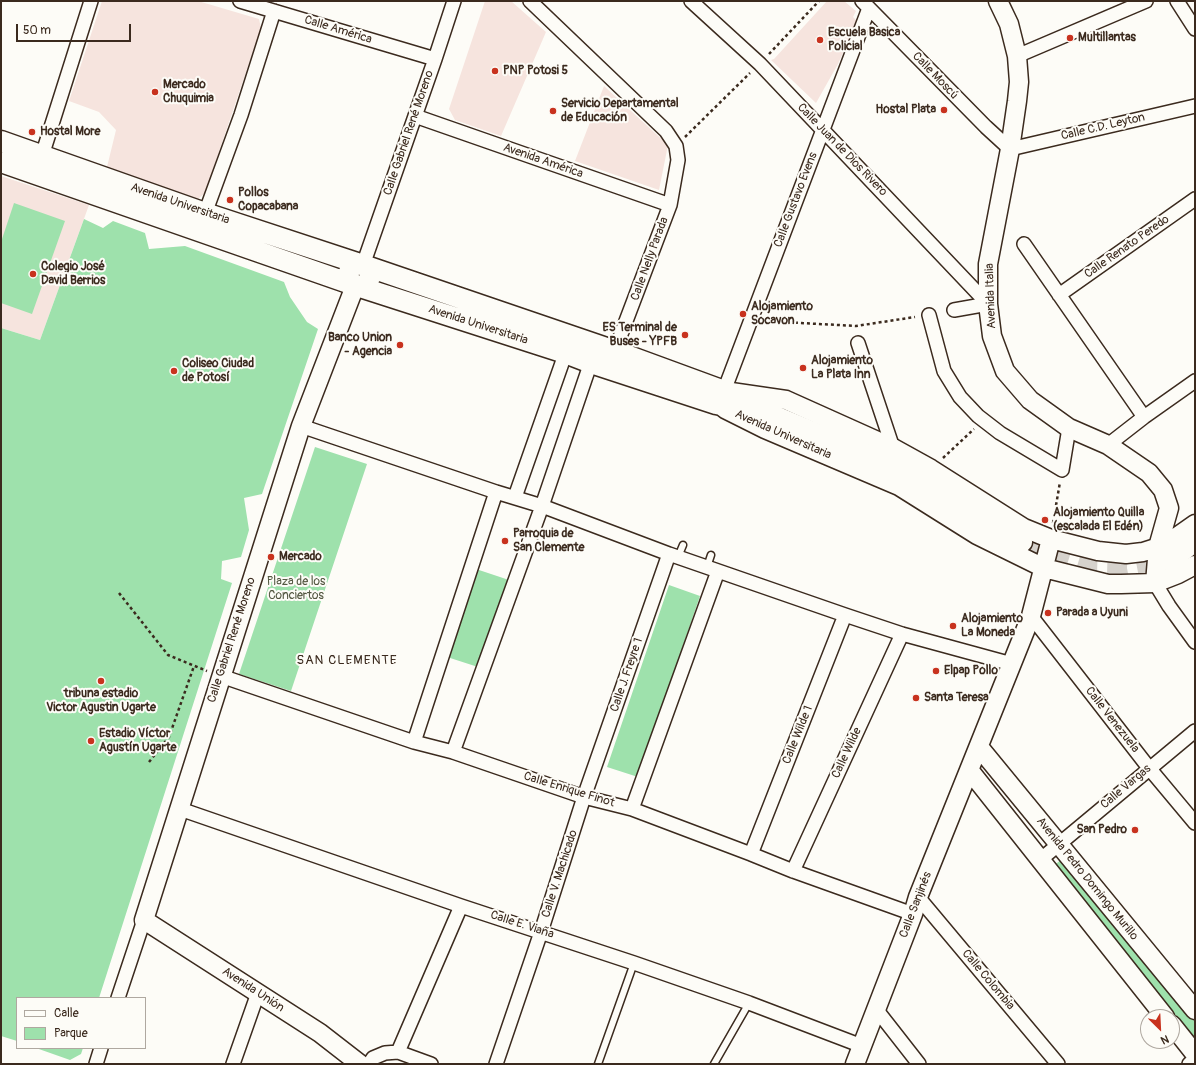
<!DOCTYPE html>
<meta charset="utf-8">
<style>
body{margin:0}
#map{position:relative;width:1196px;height:1065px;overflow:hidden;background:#fdfcf7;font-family:Pangolin,sans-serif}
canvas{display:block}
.frame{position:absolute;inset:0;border:2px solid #3b2a1e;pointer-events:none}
.legend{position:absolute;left:16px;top:997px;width:130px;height:52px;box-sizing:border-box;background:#fdfcf7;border:1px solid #afa8a0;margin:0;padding:5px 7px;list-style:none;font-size:12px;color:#3b2a1e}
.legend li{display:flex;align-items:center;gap:8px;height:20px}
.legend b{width:20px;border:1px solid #afa8a0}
.north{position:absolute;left:1140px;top:1009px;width:40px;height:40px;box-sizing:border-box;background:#fdfcf7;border:1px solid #afa8a0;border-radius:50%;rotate:156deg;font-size:11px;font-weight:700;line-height:16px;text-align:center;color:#3b2a1e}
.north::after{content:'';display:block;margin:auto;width:14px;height:18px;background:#c8321e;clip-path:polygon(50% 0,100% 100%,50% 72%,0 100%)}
.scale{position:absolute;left:16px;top:24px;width:115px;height:18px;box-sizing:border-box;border:2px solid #3b2a1e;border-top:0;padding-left:5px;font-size:12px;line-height:14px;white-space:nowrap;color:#3b2a1e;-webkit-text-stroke:3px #fdfcf7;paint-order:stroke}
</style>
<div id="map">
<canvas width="1196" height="1065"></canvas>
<div class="frame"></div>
<ul class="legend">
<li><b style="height:5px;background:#fdfcf7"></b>Calle</li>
<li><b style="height:11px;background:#9ee1ac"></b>Parque</li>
</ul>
<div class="north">N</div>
<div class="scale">50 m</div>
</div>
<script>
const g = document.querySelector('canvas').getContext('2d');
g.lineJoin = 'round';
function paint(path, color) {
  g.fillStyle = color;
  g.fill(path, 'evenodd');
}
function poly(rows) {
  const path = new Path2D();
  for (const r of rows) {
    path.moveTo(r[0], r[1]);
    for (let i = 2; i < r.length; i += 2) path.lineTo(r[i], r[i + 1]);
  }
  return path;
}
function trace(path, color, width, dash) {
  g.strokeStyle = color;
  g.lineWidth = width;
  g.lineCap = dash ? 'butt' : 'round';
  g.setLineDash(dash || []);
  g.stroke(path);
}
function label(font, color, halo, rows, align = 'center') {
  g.font = font + ' Pangolin,sans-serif';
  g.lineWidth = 4;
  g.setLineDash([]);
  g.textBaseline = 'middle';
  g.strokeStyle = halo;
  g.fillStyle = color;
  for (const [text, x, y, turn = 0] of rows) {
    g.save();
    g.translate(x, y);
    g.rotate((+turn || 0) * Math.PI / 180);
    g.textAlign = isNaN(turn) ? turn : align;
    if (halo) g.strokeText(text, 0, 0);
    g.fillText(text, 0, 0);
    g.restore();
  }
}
paint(poly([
 [102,1,198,1,259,19,261,28,205,193,198,199,107,167,116,130,99,112,69,101],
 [485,1,511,1,546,32,501,136,455,120,449,109],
 [827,1,844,1,856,11,853,17,857,21,838,64,816,103,771,60,774,59],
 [604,86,668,145,659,190,575,161],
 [1,176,89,205,40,340,1,328]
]), '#f6e4de');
paint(poly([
 [14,203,65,221,32,314,1,303,1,242],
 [84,219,103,228,113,221,145,233,149,249,185,246,284,282,290,297,307,322,318,329,262,494,244,498,249,530,241,557,222,561,221,579,232,583,99,998,17,998,17,1041,1,1036,1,328,40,340],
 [315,447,367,464,291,691,239,674],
 [476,569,509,580,478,667,447,657],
 [669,585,700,596,638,777,607,767],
 [1062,859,1195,1022,1195,1040,1194,1041,1052,867],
 [36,1048,83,1048,81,1054,70,1060]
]), '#9ee1ac');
trace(poly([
 [1022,542,1056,557,1092,568,1127,569,1170,561]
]), '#d6d2cc', 20, [20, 10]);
const lane = poly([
 [678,557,683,545],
 [707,567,711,555],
 [598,1064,634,963],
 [714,1064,749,1003]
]);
const street = poly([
 [240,1,435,59],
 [530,1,666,131,676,146,678,160,670,205,612,358],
 [691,1,760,64,988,304],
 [862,1,986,127,1010,149,1195,106],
 [1177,1,1195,29],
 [1017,56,1146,1],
 [415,116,670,205],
 [40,162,91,1],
 [203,219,241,115,274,11],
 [1024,244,1144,417],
 [363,265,435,59,454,1],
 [1059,295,1195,199],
 [954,310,988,304],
 [929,315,944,371,960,397,978,416,1000,433,1062,470,1069,428],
 [858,343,893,448],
 [724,391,869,8],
 [301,426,496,492,542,506,669,554,845,615,902,634,1012,664],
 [1108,445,1144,417,1195,381],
 [515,497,568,346],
 [1155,583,1169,606,1195,642],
 [1031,616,1149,768,1195,823],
 [221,676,414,742,453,752,584,797,632,809,751,854,793,871,913,914],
 [414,742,496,492],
 [453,752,542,506,593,356],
 [180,809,461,906,634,963,749,1003,862,1046],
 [632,809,718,571],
 [751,854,845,615],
 [1040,860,1195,731],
 [793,871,902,634],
 [918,897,1058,1064],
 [118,998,144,920],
 [876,1009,919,1064],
 [398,1052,461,906],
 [96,1064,101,1048],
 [233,1064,258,993],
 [369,1064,373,1058,385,1053,398,1052,431,1064],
 [496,1064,541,932,584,797,669,554],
 [1189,1064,1195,1059]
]);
const secondary = poly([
 [998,1,1009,24,1017,56,1019,82,1017,101,1010,149,988,264,988,304,992,336,1005,371,1030,400,1069,428,1108,445,1149,473,1163,490,1169,508,1158,547,1155,583],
 [355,286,301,426,144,920,320,1033,360,1064],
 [731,392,786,400,893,448,931,469,1024,528,1051,539,1098,551,1126,554,1143,552,1165,545,1195,524],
 [725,409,765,429,899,486,977,535,1044,568,1108,584,1121,584,1155,583,1178,574,1195,565],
 [979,747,1195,1010],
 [970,771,1165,1017],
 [1172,1025,1195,1054],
 [855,1064,913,914,918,897,1031,616,1051,539]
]);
const primary = poly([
 [1,141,205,213,360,264],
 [1,162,354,285],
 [367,267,370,273,370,277,367,283,364,285,357,286,351,283,348,276,350,269,356,264,363,265,615,351,724,391,770,414,898,468,1022,542],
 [357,286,565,353,591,363,716,404,746,410],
 [1170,561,1195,541]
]);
trace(lane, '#3b2a1e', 9);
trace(street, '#3b2a1e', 16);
trace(secondary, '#3b2a1e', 21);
trace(primary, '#3b2a1e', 23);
trace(poly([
 [769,54,819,1],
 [685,137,750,73],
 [765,321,856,326,915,317],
 [943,458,974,429],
 [1053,523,1060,482],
 [119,593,168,655,207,671],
 [149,762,169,737,194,666]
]), '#3b2a1e', 2.5, [3, 3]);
trace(lane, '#fdfcf7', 6);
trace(street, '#fdfcf7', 13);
trace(secondary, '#fdfcf7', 18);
trace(primary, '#fdfcf7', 20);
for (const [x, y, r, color] of [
 [1070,38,4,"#c8321e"],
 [820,40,4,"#c8321e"],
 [495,71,4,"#c8321e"],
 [155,92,4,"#c8321e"],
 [944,110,4,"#c8321e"],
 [553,111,4,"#c8321e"],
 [32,132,4,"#c8321e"],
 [230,200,4,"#c8321e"],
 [33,274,4,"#c8321e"],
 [743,314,4,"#c8321e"],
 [685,335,4,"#c8321e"],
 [400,345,4,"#c8321e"],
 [803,368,4,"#c8321e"],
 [174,371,4,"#c8321e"],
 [1045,520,4,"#c8321e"],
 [505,541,4,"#c8321e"],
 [271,557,4,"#c8321e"],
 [1048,613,4,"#c8321e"],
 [953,626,4,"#c8321e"],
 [936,671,4,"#c8321e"],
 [101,681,4,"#c8321e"],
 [916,698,4,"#c8321e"],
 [91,741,4,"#c8321e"],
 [1135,830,4,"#c8321e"]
]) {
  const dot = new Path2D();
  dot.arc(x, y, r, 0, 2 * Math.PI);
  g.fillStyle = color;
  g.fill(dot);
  trace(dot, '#fdfcf7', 1.5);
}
label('12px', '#3b2a1e', '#fdfcf7', [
 ["Calle América",338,30,17],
 ["Calle Moscú",935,76,46],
 ["Calle C.D. Leyton",1103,127,-13],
 ["Calle Gabriel René Moreno",409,133,-71],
 ["Calle Juan de Dios Rivero",842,150,46],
 ["Avenida América",543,161,19],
 ["Calle Gustavo Evens",796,200,-69],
 ["Avenida Universitaria",180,204,19],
 ["Calle Renato Peredo",1127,247,-35],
 ["Calle Nelly Parada",650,259,-70],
 ["Avenida Italia",991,296,-92],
 ["Avenida Universitaria",478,325,18],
 ["Avenida Universitaria",783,435,24],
 ["Calle Gabriel René Moreno",232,640,-72],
 ["Calle J. Freyre 1",627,675,-71],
 ["Calle Venezuela",1112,720,52],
 ["Calle Wilde 1",798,735,-68],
 ["Calle Wilde",847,753,-65],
 ["Calle Vargas",1126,787,-40],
 ["Calle Enrique Finot",569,790,17],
 ["Calle V. Machicado",560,874,-72],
 ["Avenida Pedro Domingo Murillo",1087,879,51],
 ["Calle Sanjinés",916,905,-69],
 ["Calle E. Viaña",522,925,18],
 ["Calle Colombia",988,980,50],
 ["Avenida Unión",253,990,33]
]);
label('bold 12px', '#3b2a1e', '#fdfcf7', [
 ["Escuela Basica",828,33],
 ["Policial",828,47],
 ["Multillantas",1078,38],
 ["PNP Potosi 5",503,71],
 ["Mercado",163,85],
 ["Chuquimia",163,99],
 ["Servicio Departamental",561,104],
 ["de Educación",561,118],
 ["Hostal Plata",936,110,"right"],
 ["Hostal More",40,132],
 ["Pollos",238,193],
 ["Copacabana",238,207],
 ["Colegio José",41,267],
 ["David Berrios",41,281],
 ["Alojamiento",751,307],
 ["Socavon",751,321],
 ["ES Terminal de",677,328,"right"],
 ["Buses - YPFB",677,342,"right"],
 ["Banco Union",392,338,"right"],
 ["- Agencia",392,352,"right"],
 ["Alojamiento",811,361],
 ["La Plata Inn",811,375],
 ["Coliseo Ciudad",182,364],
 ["de Potosí",182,378],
 ["Alojamiento Quilla",1053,513],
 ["(escalada El Edén)",1053,527],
 ["Parroquia de",513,534],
 ["San Clemente",513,548],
 ["Mercado",279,557],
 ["Parada a Uyuni",1056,613],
 ["Alojamiento",961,619],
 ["La Moneda",961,633],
 ["Elpap Pollo",944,671],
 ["tribuna estadio",101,694,"center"],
 ["Victor Agustin Ugarte",101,708,"center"],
 ["Santa Teresa",924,698],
 ["Estadio Víctor",99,734],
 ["Agustín Ugarte",99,748],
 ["San Pedro",1127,830,"right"]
], 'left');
label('12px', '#545842', '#fdfcf7', [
 ["Plaza de los",296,582],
 ["Conciertos",296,596]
]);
g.letterSpacing = '1px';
label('13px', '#3b2a1e', '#fdfcf7', [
 ["SAN CLEMENTE",347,661]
]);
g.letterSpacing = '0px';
</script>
